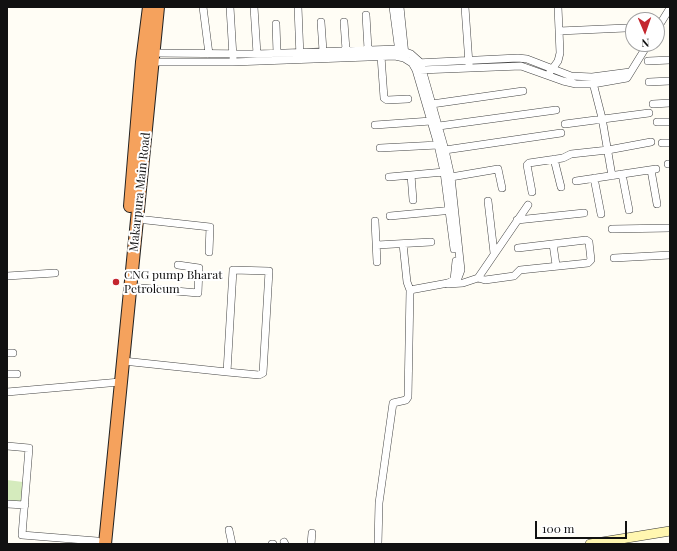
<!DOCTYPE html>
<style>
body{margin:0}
#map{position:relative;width:677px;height:551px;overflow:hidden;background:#fffdf5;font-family:"Playfair Display",serif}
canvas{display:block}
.frame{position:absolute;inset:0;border:8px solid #111;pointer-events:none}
.north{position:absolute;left:625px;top:12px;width:40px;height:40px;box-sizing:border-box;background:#fff;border:1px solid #a0a0a0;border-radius:50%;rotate:178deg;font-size:11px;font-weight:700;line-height:16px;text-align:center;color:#111}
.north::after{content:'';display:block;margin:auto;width:14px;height:18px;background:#c4262e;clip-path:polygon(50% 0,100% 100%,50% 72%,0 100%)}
.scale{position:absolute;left:535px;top:521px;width:92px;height:18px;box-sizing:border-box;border:2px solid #111;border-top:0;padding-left:5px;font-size:12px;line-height:14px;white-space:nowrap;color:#111;-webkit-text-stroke:3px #fff;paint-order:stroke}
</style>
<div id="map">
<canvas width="677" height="551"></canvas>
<div class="frame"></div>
<div class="north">N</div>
<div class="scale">100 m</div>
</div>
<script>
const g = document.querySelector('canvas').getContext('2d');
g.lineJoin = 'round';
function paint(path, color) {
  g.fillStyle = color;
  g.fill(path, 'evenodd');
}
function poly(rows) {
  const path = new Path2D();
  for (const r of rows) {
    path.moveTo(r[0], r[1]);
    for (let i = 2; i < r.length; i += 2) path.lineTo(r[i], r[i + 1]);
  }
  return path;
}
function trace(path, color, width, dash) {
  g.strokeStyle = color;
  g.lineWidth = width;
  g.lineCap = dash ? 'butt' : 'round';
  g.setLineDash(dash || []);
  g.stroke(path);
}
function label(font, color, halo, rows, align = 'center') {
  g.font = font + ' "Playfair Display",serif';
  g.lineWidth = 4;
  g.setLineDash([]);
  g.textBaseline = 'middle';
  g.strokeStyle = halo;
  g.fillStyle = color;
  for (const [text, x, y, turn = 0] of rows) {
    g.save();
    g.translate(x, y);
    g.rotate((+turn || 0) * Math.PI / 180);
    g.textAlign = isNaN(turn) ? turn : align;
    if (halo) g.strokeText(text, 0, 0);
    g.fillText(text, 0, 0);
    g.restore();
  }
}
paint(poly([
 [7,480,23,482,21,502,7,501]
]), '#d5ebbd');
const street = poly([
 [203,7,209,54],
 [230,7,233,57],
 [254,7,257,54],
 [298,7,300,57],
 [393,7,399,52],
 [400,7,405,55],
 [465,7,469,64],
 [366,15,368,49],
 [321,22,323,51],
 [344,22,346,50],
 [276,24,277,53],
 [657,29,670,8],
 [559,31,626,28],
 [151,53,257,54,398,49,411,54,420,62,445,150,451,177,461,270,458,278,448,283,410,290,408,397,406,400,393,403,379,503,378,544],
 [381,56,384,98,387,100,408,99],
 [648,61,670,60],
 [149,62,233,62,395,56,404,58,412,63,416,70,438,145,444,172,454,249],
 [416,63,518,58,527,59,571,76,592,77,630,72],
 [420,70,521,66,563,81,576,84,593,84,627,78,648,44],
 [550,72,558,61,560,53,558,7],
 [592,79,602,118,612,176],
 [649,82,670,81],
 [432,104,523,91],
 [653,104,670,103],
 [657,122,670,122],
 [565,124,649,113],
 [375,125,431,121],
 [439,126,556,110],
 [662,143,670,143],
 [380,148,438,145],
 [445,150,561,133],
 [554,159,561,187],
 [668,164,670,164],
 [651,170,657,204],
 [622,174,629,210],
 [411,175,413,200],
 [389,177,444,172],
 [451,177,498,169,502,188],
 [594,178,601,214],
 [576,181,656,169],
 [532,192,527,165,529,163,563,158,571,154,608,150,651,142],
 [488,201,494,253],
 [390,216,453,210],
 [137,219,210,227,209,252],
 [517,220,584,213],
 [375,221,377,262],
 [612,229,670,228],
 [403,244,407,282,410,290],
 [553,244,556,265],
 [377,245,431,242],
 [614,258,670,255],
 [7,276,55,273],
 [478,278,485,280,514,276,520,270,588,263,591,260,589,242,586,240,518,248],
 [454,280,456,261],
 [448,284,463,283,478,278,528,205],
 [130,287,198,293,199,268,178,265],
 [7,353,13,353],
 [123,361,227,372,233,270,269,271,263,373,259,375,227,372],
 [7,374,17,374],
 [7,392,120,382],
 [7,446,29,448,22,535,97,541],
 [7,504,25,505],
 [229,530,232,544],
 [284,542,285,544],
 [272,544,273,544],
 [311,544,312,533]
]);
const secondary = poly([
 [590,544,670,531]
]);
const highway = poly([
 [130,206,142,62,149,7],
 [105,544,158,7]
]);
trace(street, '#444', 8);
trace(secondary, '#333', 10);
trace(highway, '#222', 14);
trace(street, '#fff', 7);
trace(secondary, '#fff6b0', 9);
trace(highway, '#f5a25d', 12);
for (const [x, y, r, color] of [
 [116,282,4,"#c4262e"]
]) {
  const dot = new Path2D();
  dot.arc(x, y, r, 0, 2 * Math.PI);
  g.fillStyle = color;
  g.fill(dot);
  trace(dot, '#fff', 1.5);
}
label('12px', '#111', '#fff', [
 ["Makarpura Main Road",140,192,-84]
]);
label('12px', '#111', '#fff', [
 ["CNG pump Bharat",124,275],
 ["Petroleum",124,289]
], 'left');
</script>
